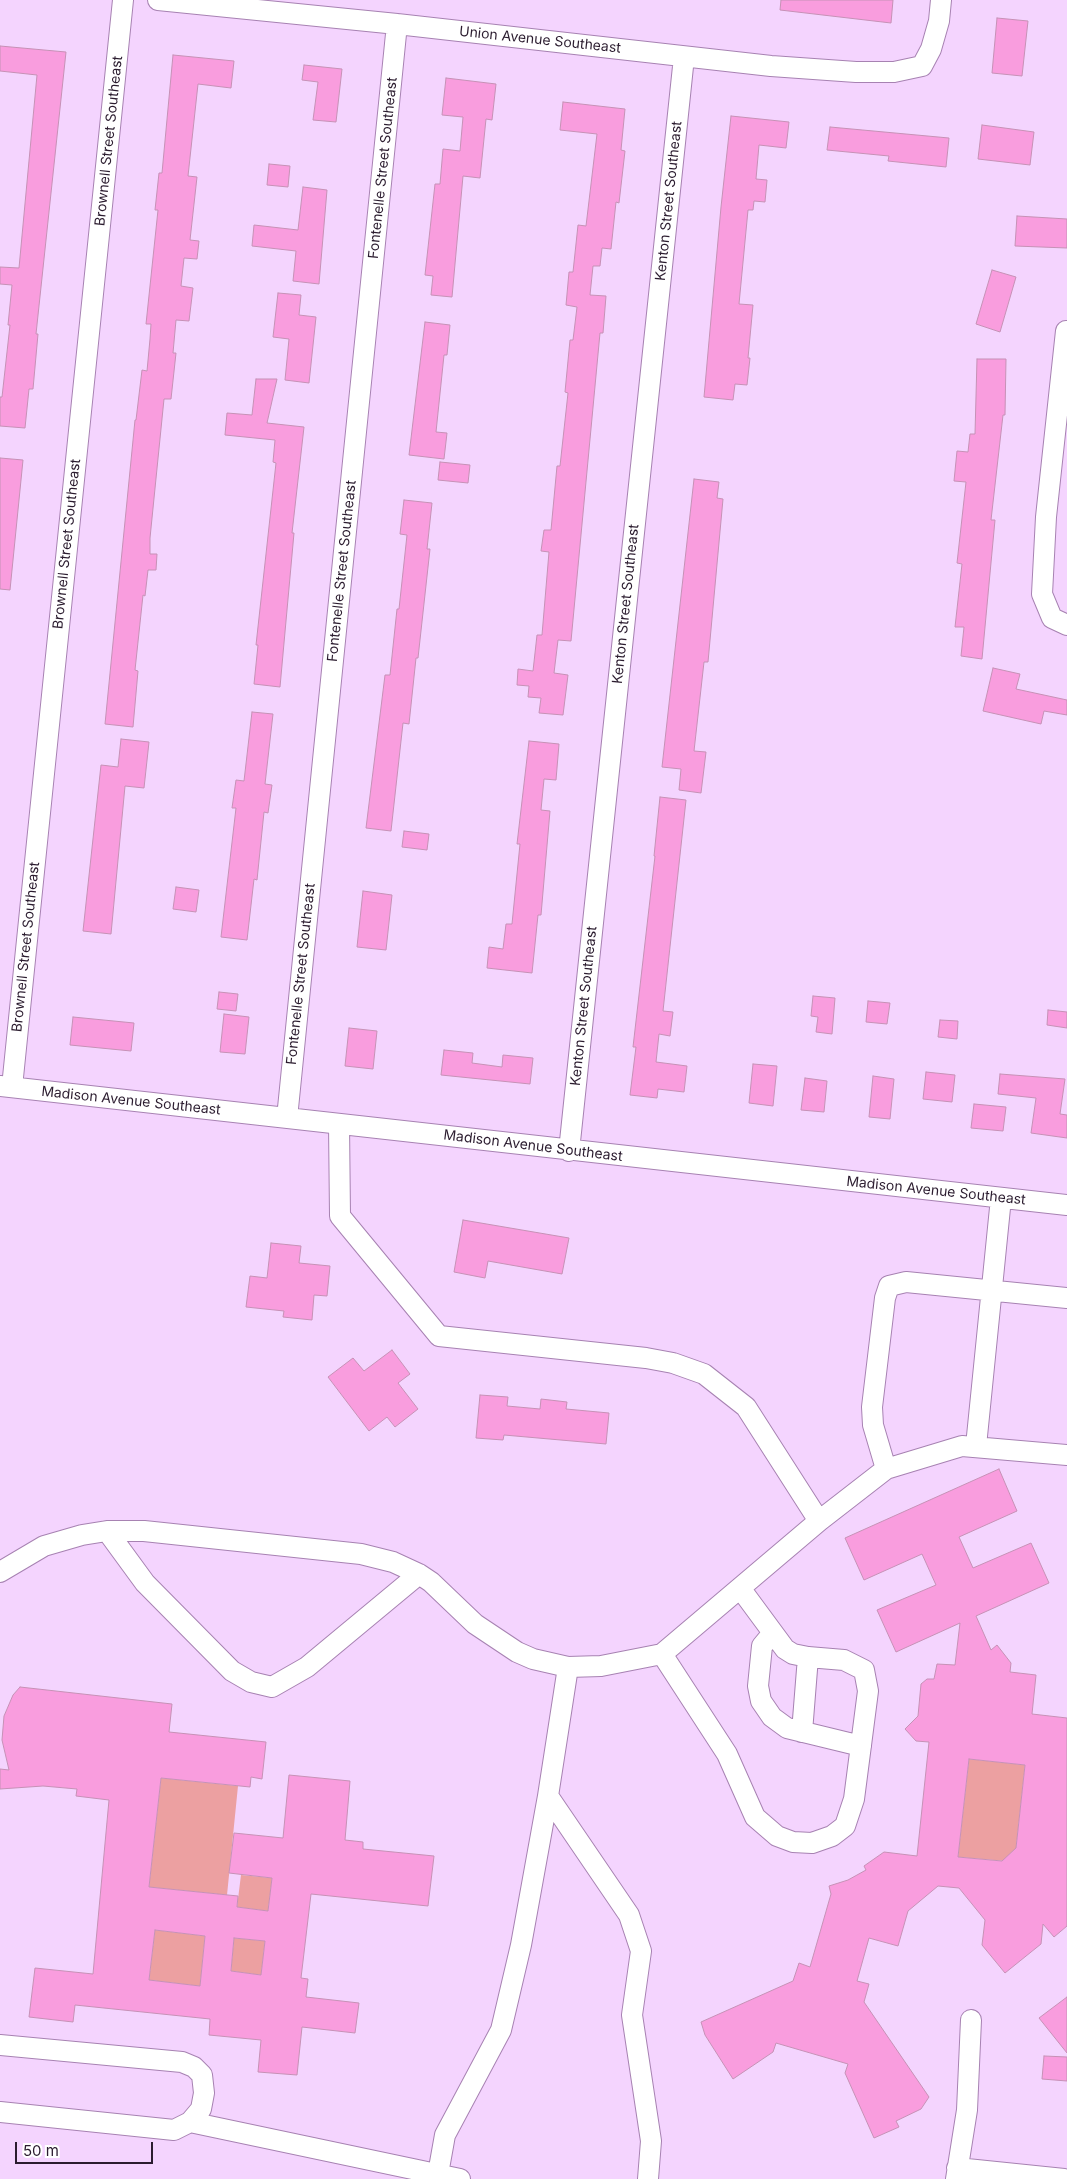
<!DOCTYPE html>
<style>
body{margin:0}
#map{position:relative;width:1067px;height:2179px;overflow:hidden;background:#f4d4fe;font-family:Inter,sans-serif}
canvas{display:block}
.scale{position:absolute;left:15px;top:2142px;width:138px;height:22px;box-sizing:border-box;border:2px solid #2b1c2f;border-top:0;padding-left:6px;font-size:15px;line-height:18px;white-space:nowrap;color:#2b1c2f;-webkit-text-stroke:4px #fff;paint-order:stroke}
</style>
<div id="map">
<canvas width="1067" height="2179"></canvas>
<div class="scale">50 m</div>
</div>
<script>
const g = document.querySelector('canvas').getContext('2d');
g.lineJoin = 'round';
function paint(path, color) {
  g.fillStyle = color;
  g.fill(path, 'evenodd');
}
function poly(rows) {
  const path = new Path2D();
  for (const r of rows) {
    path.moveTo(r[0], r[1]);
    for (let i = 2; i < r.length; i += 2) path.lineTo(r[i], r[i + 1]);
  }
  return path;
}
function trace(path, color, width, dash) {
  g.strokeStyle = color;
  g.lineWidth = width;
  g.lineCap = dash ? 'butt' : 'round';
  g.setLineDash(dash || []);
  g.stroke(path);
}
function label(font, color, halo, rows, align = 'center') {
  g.font = font + ' Inter,sans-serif';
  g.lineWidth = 4;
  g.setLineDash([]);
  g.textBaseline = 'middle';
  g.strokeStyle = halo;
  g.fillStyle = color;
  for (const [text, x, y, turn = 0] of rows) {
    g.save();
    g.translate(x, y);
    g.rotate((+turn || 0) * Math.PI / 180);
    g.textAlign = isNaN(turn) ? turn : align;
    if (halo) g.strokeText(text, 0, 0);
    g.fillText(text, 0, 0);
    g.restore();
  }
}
paint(poly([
 [969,1759,1025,1765,1016,1848,1007,1857,1006,1861,958,1857],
 [161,1778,238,1786,227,1895,149,1887],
 [241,1875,272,1878,268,1911,237,1907],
 [155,1930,205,1936,200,1986,149,1980],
 [234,1938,265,1941,261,1975,231,1971]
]), '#eca0a1');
const building = poly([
 [781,0,893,0,891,23,780,10,781,0],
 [997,18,1028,21,1022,76,992,73,997,18],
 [0,46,66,52,36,334,38,334,33,389,29,389,25,428,0,426,0,397,2,397,10,325,8,325,12,285,0,284,0,267,19,268,37,75,0,71,0,46],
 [173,55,234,61,231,88,198,84,188,176,197,177,190,240,199,241,197,259,184,258,181,286,193,288,189,321,176,320,173,353,176,353,171,399,164,399,150,538,150,554,157,554,156,570,148,570,145,596,143,595,135,670,138,671,133,727,105,724,135,420,136,420,142,370,147,371,150,339,151,324,146,324,158,210,155,210,159,173,162,173,173,55],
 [304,65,342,69,336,122,313,120,318,82,302,80,304,65],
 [446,78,496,84,492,120,486,119,480,178,463,176,452,297,431,295,433,276,425,275,435,184,440,184,443,149,460,151,463,117,442,115,446,78],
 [563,102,625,109,621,150,625,151,619,203,616,202,611,249,602,248,600,266,593,266,590,295,606,296,603,333,600,333,571,641,558,640,554,673,568,675,563,715,539,713,541,698,528,697,529,686,517,685,518,669,533,671,537,635,542,635,549,552,541,551,544,530,551,530,557,466,560,466,568,393,565,392,570,340,573,340,577,307,566,305,569,272,573,272,578,225,586,226,597,134,560,130,563,102],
 [731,116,789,122,786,148,759,145,756,179,767,180,765,202,754,201,753,210,748,210,739,304,753,305,748,358,750,358,747,385,735,384,733,400,704,397,721,207,731,116],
 [982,125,1034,132,1030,165,978,159,982,125],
 [830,127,949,138,946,167,888,161,889,156,827,150,830,127],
 [269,164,290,166,288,187,267,185,269,164],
 [303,187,327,190,319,284,293,281,296,251,252,246,254,225,298,230,303,187],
 [1017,216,1067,219,1067,248,1015,246,1017,216],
 [992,270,1016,277,1000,332,976,324,992,270],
 [278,293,301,295,299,315,316,317,309,383,285,380,289,339,273,337,278,293],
 [425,322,450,325,447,355,444,355,436,432,447,433,444,459,409,455,425,322],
 [977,359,1006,359,1005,415,1003,415,991,520,995,520,982,659,961,656,964,627,955,627,962,564,957,563,966,482,954,481,957,451,968,452,970,434,975,434,977,359],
 [256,379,277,379,267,423,304,427,292,533,294,533,280,687,254,684,258,645,256,645,276,463,273,462,275,440,225,435,227,413,252,415,256,379],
 [0,458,23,460,10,590,0,589,0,458],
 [440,462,470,465,468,483,438,480,440,462],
 [694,479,719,482,717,498,723,499,708,662,704,662,694,751,706,752,701,793,679,790,681,769,662,767,694,479],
 [404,500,432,503,427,549,430,549,418,658,416,658,409,724,403,723,391,831,366,828,385,675,390,675,397,609,399,609,407,535,400,534,404,500],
 [993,668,1020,674,1016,689,1067,700,1067,715,1044,711,1041,724,983,711,993,668],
 [252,712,273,714,265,784,272,785,268,813,264,812,257,880,254,879,247,940,221,937,236,808,232,808,236,780,244,781,252,712],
 [121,739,149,742,144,788,125,786,111,934,83,931,101,765,118,767,121,739],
 [529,741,559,744,556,780,544,779,541,810,550,811,541,915,538,915,532,973,487,968,489,947,503,949,506,924,512,924,520,844,517,844,529,741],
 [660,797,686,800,663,1011,673,1012,670,1036,659,1034,656,1062,687,1066,684,1092,658,1089,657,1098,630,1095,636,1047,633,1047,655,856,654,856,660,797],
 [404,831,429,834,427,850,402,847,404,831],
 [176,887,199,890,196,912,173,909,176,887],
 [363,891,392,895,386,950,357,947,363,891],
 [219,992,238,994,236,1011,217,1009,219,992],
 [813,996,835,998,832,1034,816,1032,818,1017,811,1016,813,996],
 [868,1001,890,1003,887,1024,866,1022,868,1001],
 [1048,1010,1067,1012,1067,1028,1047,1025,1048,1010],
 [224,1014,249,1017,245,1054,220,1052,224,1014],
 [73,1017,134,1023,131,1051,70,1045,73,1017],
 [940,1020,958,1021,957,1039,938,1037,940,1020],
 [349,1028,377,1031,373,1069,345,1066,349,1028],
 [444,1050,473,1053,472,1063,502,1067,503,1055,533,1058,530,1084,441,1075,444,1050],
 [753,1064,777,1066,773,1106,749,1103,753,1064],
 [926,1072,955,1075,952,1102,923,1099,926,1072],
 [1000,1074,1065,1079,1060,1114,1067,1115,1067,1138,1031,1133,1036,1098,998,1094,1000,1074],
 [873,1076,894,1079,890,1119,869,1117,873,1076],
 [805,1078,827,1081,824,1112,801,1110,805,1078],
 [974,1104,1006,1107,1003,1131,971,1128,974,1104],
 [463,1220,569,1238,562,1274,488,1261,485,1278,454,1272,463,1220],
 [271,1243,301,1246,299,1263,330,1266,327,1296,314,1295,312,1320,283,1317,284,1311,246,1307,250,1276,267,1278,271,1243],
 [392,1350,410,1374,398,1383,418,1409,395,1427,387,1417,369,1431,328,1377,353,1358,364,1371,392,1350],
 [480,1395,508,1397,507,1406,540,1409,541,1399,567,1402,566,1409,609,1413,606,1444,504,1435,503,1440,476,1438,480,1395],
 [999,1469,1017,1511,959,1537,973,1568,1031,1543,1049,1583,976,1616,991,1650,997,1645,1011,1663,1010,1672,1036,1675,1032,1714,1067,1718,1067,1926,1054,1937,1043,1924,1041,1944,1005,1973,982,1945,985,1920,959,1888,938,1886,908,1911,898,1946,869,1938,857,1981,869,1984,864,2002,929,2097,921,2109,896,2121,899,2127,874,2138,845,2073,848,2064,776,2043,773,2052,733,2079,705,2035,701,2022,793,1981,799,1963,810,1967,831,1894,829,1886,848,1880,866,1870,864,1866,884,1852,917,1856,929,1742,916,1741,905,1729,918,1716,921,1684,927,1679,934,1679,937,1664,955,1665,960,1623,896,1652,877,1610,936,1585,922,1554,864,1580,845,1538,999,1469],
 [969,1759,1025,1765,1016,1848,1002,1861,958,1857,969,1759],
 [20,1687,172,1704,169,1732,266,1742,262,1779,251,1777,250,1787,161,1778,149,1887,238,1896,237,1907,268,1911,272,1878,229,1873,234,1833,283,1838,289,1775,350,1781,345,1840,363,1842,363,1849,434,1856,428,1906,311,1894,301,1978,308,1979,306,1997,359,2003,355,2033,302,2027,297,2075,258,2072,261,2040,209,2035,210,2019,75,2005,73,2022,29,2017,35,1968,93,1974,109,1800,76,1796,77,1789,43,1786,0,1789,0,1769,9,1770,2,1740,4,1716,13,1695,20,1687],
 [155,1930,205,1936,200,1986,149,1980,155,1930],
 [234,1938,265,1941,261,1975,231,1971,234,1938],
 [1067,1997,1067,2053,1039,2018,1067,1997],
 [1044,2056,1067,2057,1067,2081,1042,2079,1044,2056]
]);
paint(building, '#f99dde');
trace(building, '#c691b6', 1);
const minor = poly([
 [158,0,397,24,771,66,856,72,894,72,922,66,931,49,939,21,941,0],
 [1066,331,1046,517,1042,594,1052,618,1067,625],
 [0,1086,1067,1205],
 [12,1087,123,0],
 [287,1118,397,24],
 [339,1124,340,1216,439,1336,646,1358,673,1363,704,1374,746,1407,819,1521],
 [569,1151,684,57],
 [976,1446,1001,1198],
 [886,1469,873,1425,872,1407,885,1298,889,1286,906,1282,1067,1298],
 [107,1531,145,1583,232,1671,251,1682,272,1687,307,1667,419,1574],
 [0,1572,44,1546,82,1535,107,1531,144,1531,361,1554,393,1562,419,1574,431,1582,475,1624,517,1652,533,1659,568,1667,601,1666,662,1654,819,1521,886,1469,962,1446,1067,1455],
 [772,1634,762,1646,758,1686,761,1701,772,1717,787,1728,861,1746],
 [662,1654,727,1754,755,1817,777,1836,793,1842,812,1843,832,1836,845,1826,854,1799,868,1691,864,1670,844,1660,808,1657,793,1654,785,1649,740,1588],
 [568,1667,548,1796,629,1915,641,1951,632,2015,651,2141,648,2179],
 [802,1732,808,1657],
 [0,2045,182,2062,194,2067,202,2075,204,2093,201,2109,190,2122,174,2130,0,2112],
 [190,2122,460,2179],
 [957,2168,1064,2179],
 [438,2174,445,2135,501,2030,521,1945,548,1796],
 [956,2179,967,2110,971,2020]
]);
trace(minor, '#a782b2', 22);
trace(minor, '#fff', 20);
label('14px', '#2b1c2f', '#fff', [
 ["Union Avenue Southeast",540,40,6],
 ["Brownell Street Southeast",109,141,-84],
 ["Fontenelle Street Southeast",383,168,-84],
 ["Kenton Street Southeast",669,201,-84],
 ["Brownell Street Southeast",67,544,-84],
 ["Fontenelle Street Southeast",342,571,-84],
 ["Kenton Street Southeast",626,604,-84],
 ["Brownell Street Southeast",26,947,-84],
 ["Fontenelle Street Southeast",301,974,-84],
 ["Kenton Street Southeast",584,1006,-84],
 ["Madison Avenue Southeast",131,1101,6],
 ["Madison Avenue Southeast",533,1146,7],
 ["Madison Avenue Southeast",936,1191,6]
]);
</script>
